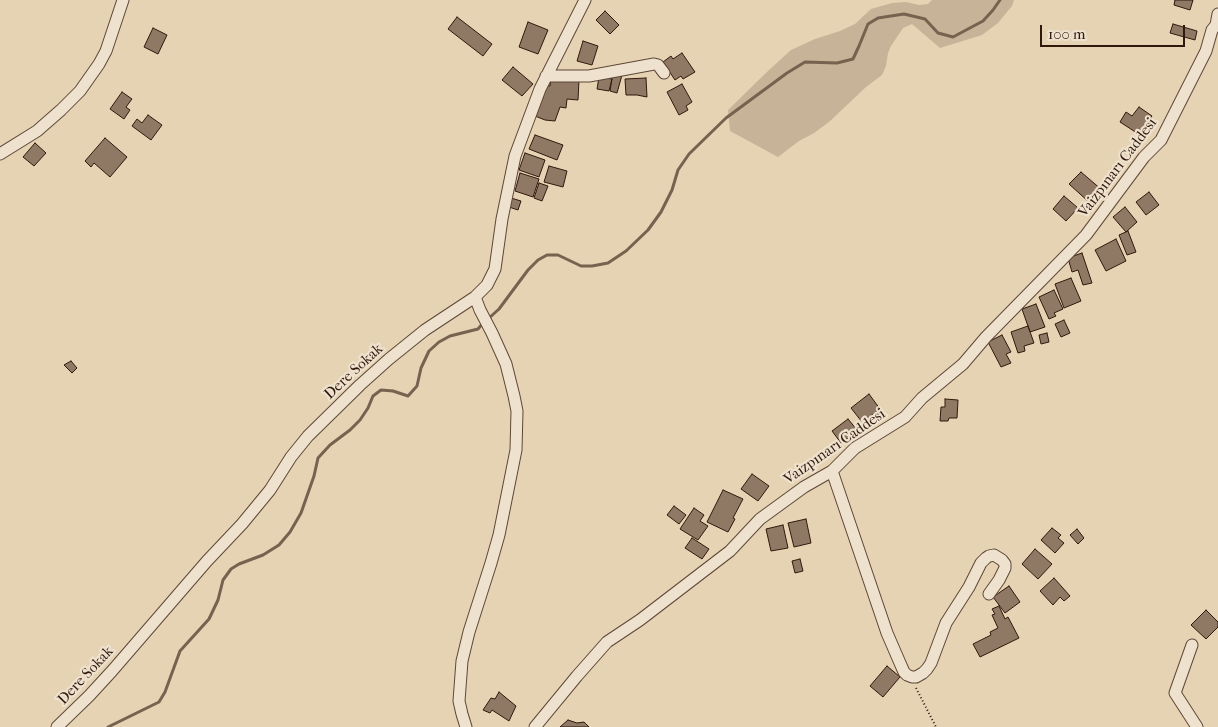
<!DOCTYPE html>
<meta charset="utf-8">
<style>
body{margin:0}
#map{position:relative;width:1218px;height:727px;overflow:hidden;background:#e5d3b4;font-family:"IM FELL French Canon",serif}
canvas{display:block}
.scale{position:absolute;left:1040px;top:25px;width:145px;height:22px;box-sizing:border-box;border:2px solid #31180d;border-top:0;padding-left:6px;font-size:15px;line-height:18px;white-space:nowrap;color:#31180d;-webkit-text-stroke:4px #eee2ce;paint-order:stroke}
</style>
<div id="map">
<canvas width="1218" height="727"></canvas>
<div class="scale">100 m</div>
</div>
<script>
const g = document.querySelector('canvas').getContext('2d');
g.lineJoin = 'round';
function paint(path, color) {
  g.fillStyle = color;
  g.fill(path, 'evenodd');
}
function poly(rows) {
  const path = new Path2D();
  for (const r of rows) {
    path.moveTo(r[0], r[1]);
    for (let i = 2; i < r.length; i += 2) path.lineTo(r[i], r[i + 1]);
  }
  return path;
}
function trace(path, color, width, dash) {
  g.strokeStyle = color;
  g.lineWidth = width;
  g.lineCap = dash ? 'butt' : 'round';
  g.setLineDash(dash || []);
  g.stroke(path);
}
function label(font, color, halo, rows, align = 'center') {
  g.font = font + ' "IM FELL French Canon",serif';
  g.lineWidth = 4.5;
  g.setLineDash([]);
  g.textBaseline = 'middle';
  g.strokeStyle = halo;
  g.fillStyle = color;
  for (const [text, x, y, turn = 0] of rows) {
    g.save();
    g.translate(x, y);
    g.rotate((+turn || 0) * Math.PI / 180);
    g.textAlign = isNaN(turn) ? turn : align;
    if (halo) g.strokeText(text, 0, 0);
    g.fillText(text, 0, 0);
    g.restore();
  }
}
paint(poly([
 [932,0,1014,0,1012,6,998,23,982,35,940,48,912,24,903,28,891,46,888,53,886,66,882,75,866,87,829,122,814,133,799,141,778,157,730,131,728,110,768,71,791,50,815,39,840,31,855,24,871,9,892,3,906,2,919,5,928,4]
]), '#c6b398');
trace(poly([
 [488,319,499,309,528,270,538,260,547,255,558,255,581,266,592,266,608,263,626,251,648,230,661,212,672,190,678,170,689,154,726,118,787,73,805,62,837,63,853,59,859,46,868,24,878,18,904,14,925,19,938,33,953,37,983,21,993,10,1000,0],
 [108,727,159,702,165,692,180,651,209,619,218,600,223,580,231,569,239,564,263,555,279,545,290,532,301,513,314,476,318,458,330,445,350,430,360,420,368,408,373,396,381,390,393,391,408,396,417,386,421,368,429,351,439,342,450,336,478,329,483,323]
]), '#78624f', 3);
const building = poly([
 [1175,0,1193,0,1190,10,1174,5,1175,0],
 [605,11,619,25,610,34,596,20,605,11],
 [457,17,492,44,483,56,448,29,457,17],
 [528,22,548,30,538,54,519,47,528,22],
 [1173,24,1197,31,1195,40,1170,33,1173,24],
 [153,28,167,35,158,54,144,47,153,28],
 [583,41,598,46,592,65,577,61,583,41],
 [682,53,695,72,683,79,681,76,675,80,663,62,671,56,673,59,682,53],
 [513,67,533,84,522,96,502,80,513,67],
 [613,72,622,75,617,93,610,91,613,72],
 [599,77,612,79,609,91,597,89,599,77],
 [551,78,579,80,578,100,567,99,566,108,560,107,555,121,545,120,535,116,539,97,543,98,545,85,550,86,551,78],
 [646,78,647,97,637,95,626,95,625,79,646,78],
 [682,84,692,102,686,106,688,110,679,115,667,92,682,84],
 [122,92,132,99,126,107,130,110,124,119,110,109,122,92],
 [1139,107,1152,116,1140,135,1120,122,1126,112,1132,116,1139,107],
 [148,115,162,125,151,140,132,126,137,119,142,123,148,115],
 [535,135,563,145,557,160,529,149,535,135],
 [105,138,127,157,110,177,94,163,91,167,85,161,105,138],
 [35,143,46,153,34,166,23,157,35,143],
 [525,153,545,160,539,177,519,170,525,153],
 [549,166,567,171,563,187,544,182,549,166],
 [1081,172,1102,190,1090,203,1069,184,1081,172],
 [520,173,539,179,533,197,515,191,520,173],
 [539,183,548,186,542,201,534,198,539,183],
 [1149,192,1159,205,1146,215,1136,202,1149,192],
 [1064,196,1078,208,1066,221,1053,209,1064,196],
 [511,198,521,201,518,210,509,207,511,198],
 [1125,207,1137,222,1126,232,1113,217,1125,207],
 [1128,231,1136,252,1127,255,1119,235,1128,231],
 [1116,239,1126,261,1106,271,1095,250,1116,239],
 [1082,253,1092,283,1083,285,1078,270,1072,272,1068,258,1082,253],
 [1071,278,1081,301,1064,308,1055,284,1071,278],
 [1054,290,1063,309,1054,313,1056,316,1049,319,1039,297,1054,290],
 [1036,304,1045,327,1030,332,1022,309,1036,304],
 [1064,320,1070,333,1061,337,1055,324,1064,320],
 [1028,326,1034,343,1024,346,1025,351,1018,353,1011,332,1028,326],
 [1047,333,1049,342,1041,344,1039,335,1047,333],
 [1002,335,1011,352,1006,354,1011,363,1001,367,988,342,1002,335],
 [71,361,77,368,72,373,64,365,71,361],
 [869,394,880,409,862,422,851,408,869,394],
 [945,399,958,400,957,418,949,418,948,421,940,421,941,407,945,407,945,399],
 [848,419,858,431,841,443,832,431,848,419],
 [752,474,769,486,758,501,741,489,752,474],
 [723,490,743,499,733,518,735,519,728,532,707,522,723,490],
 [674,506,686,515,679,524,667,515,674,506],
 [694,508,704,515,700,521,708,526,698,540,680,529,694,508],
 [806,519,811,543,794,547,788,523,806,519],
 [783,525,788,548,771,551,766,529,783,525],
 [1052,528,1061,535,1058,538,1064,543,1055,553,1041,540,1052,528],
 [1077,529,1084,538,1078,544,1070,535,1077,529],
 [692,538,709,549,702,559,685,548,692,538],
 [1035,549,1052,564,1038,579,1022,564,1035,549],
 [800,559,803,571,795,573,792,561,800,559],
 [1054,578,1070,596,1064,601,1060,597,1053,605,1040,591,1054,578],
 [1009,586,1020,602,1005,613,993,597,1009,586],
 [999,606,1005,619,1008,617,1019,638,980,657,973,644,991,635,990,632,998,628,992,615,995,614,992,609,999,606],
 [1206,610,1218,622,1218,627,1206,639,1191,625,1206,610],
 [887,666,900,677,883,697,870,686,887,666],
 [499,692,516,706,509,721,492,710,490,713,483,710,491,698,495,699,499,692],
 [568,720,577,723,584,722,589,727,560,727,568,720]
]);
paint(building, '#8f7964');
trace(building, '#31180d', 1);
const minor = poly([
 [546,76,589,76,654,64,658,65,664,73],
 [0,154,37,131,61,110,80,91,99,64,106,51,123,0],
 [832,471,887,633,900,663,904,672,907,675,912,677,916,677,923,673,927,669,931,663,946,623,969,587,981,563,986,558,989,556,994,555,1002,560,1005,564,1005,568,999,580,989,594],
 [1192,645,1175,693,1197,727],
 [57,727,89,696,112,671,207,561,242,524,270,490,291,457,308,436,360,385,389,359,425,330,475,297,487,285,495,269,502,219,515,156,540,89,585,0],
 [466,727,462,714,459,701,462,661,469,632,491,563,499,535,516,450,517,411,514,396,506,364,492,333,480,310,475,297],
 [535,727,577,676,607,642,640,620,730,551,760,519,804,487,832,471,855,448,905,417,922,398,963,364,986,337,1086,235,1144,157,1161,140,1206,51,1212,30,1216,25,1218,14]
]);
trace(minor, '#5e4737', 13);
trace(poly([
 [916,688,936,727]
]), '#31180d', 2, [1, 2.5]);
trace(minor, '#eee2ce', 11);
label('15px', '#31180d', '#eee2ce', [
 ["Vaizpınarı Caddesi",1118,168,-53],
 ["Dere Sokak",354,372,-43],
 ["Vaizpınarı Caddesi",835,447,-35],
 ["Dere Sokak",86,676,-47]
]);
</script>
